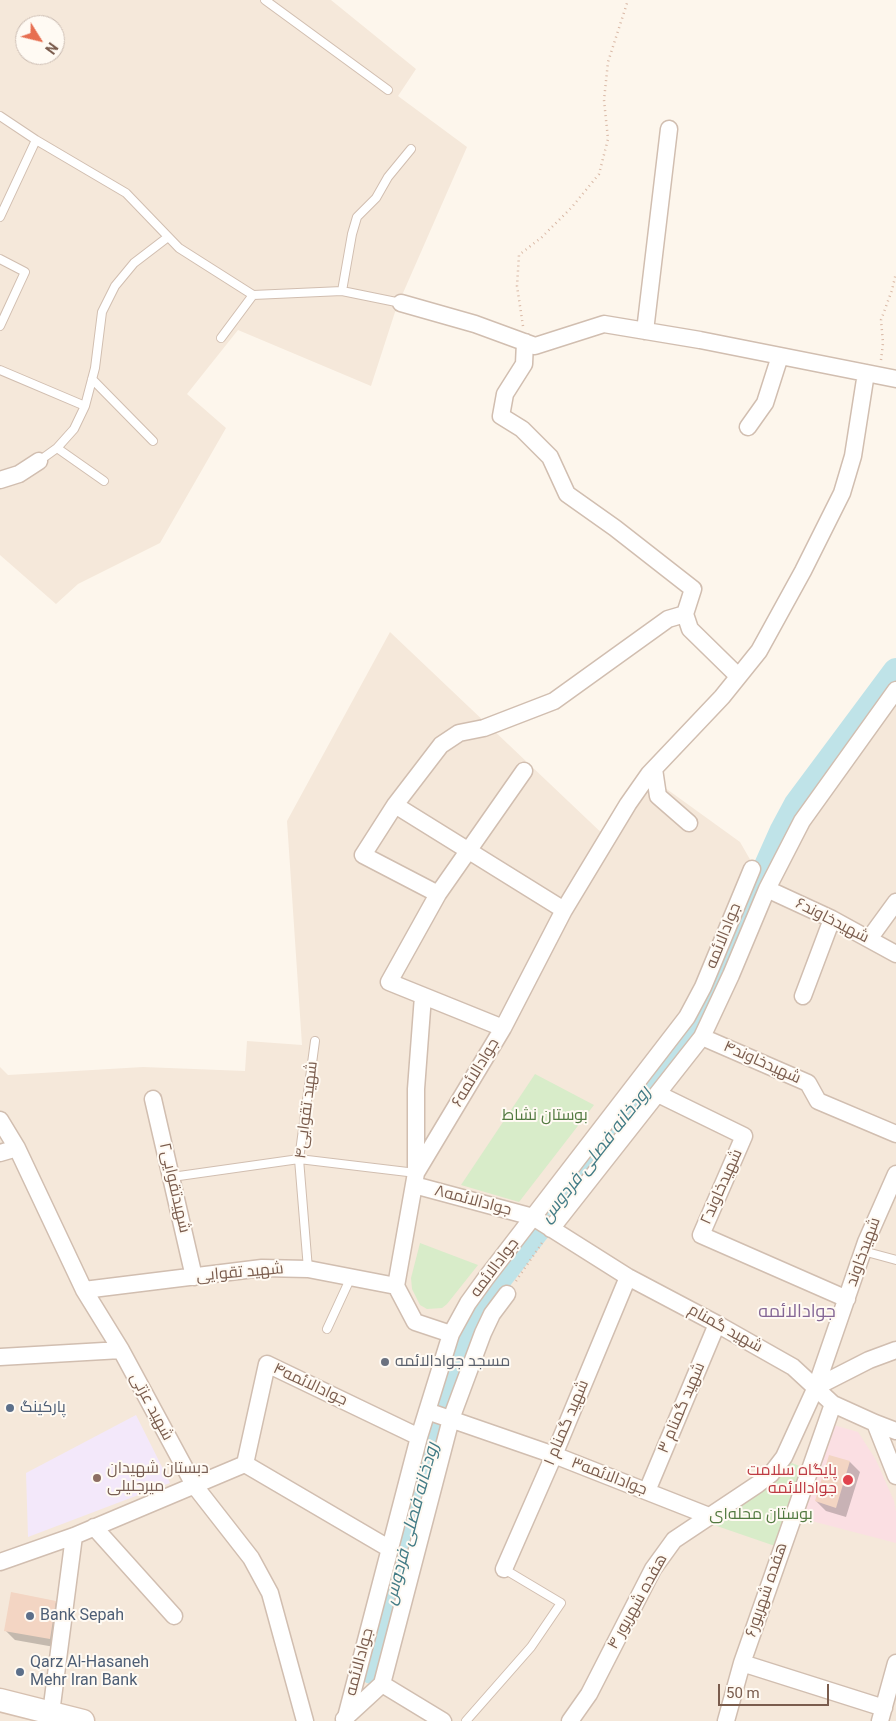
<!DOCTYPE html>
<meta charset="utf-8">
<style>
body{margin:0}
#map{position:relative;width:896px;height:1721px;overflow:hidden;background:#fdf6ec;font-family:Roboto,sans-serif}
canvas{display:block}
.north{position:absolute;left:15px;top:15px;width:50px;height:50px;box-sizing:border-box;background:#fffaf3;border:1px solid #cabbb1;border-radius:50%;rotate:126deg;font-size:14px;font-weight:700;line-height:20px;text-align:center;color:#7a5c4d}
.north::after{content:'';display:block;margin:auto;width:18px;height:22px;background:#e76f51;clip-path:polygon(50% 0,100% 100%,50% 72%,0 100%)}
.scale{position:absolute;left:718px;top:1684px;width:111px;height:22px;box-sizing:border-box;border:2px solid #7a5c4d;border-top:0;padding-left:6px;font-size:15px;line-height:18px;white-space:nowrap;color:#7a5c4d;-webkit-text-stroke:4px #fffaf3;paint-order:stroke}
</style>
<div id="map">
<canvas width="896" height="1721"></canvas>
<div class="north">N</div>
<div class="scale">50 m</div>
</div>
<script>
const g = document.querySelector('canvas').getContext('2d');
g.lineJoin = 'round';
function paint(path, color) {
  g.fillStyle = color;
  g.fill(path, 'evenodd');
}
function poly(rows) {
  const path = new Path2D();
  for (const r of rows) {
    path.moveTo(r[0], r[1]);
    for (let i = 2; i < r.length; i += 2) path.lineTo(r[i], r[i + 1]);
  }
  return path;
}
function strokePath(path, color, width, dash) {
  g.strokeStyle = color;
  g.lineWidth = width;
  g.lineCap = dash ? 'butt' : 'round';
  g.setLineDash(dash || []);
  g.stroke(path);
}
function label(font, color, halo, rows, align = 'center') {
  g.font = font + ' Roboto,Cairo,sans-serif';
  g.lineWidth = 4;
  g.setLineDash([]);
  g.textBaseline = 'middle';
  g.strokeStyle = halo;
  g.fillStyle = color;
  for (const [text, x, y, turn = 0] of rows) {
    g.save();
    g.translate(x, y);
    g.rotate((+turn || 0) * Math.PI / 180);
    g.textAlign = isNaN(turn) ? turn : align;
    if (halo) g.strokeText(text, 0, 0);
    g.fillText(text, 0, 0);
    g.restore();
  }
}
const residential = poly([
 [0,0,331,0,416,69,398,96,467,147,396,309,371,386,238,330,187,394,226,428,160,543,78,584,56,604,0,555],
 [25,25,55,25,55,55,25,55],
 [390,632,608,839,650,777,740,842,767,889,884,709,896,695,896,1721,0,1721,0,1067,8,1075,143,1067,245,1071,247,1041,302,1045,287,821]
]);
const education = poly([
 [136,1415,170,1483,28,1537,26,1473]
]);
const medical = poly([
 [830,1424,858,1432,876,1460,894,1501,896,1512,896,1543,800,1518]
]);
const green = poly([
 [535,1074,594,1105,519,1202,461,1185],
 [420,1243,478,1265,447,1304,442,1308,427,1309,420,1305,412,1289,411,1278],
 [789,1462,802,1467,775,1546,711,1524]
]);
const shadow = poly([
 [830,1456,850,1462,860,1472,846,1517,826,1511,816,1501],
 [55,1602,65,1612,60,1648,15,1640,5,1630]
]);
const river = poly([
 [372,1671,443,1407,469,1326,477,1307,651,1084,701,1014,782,832,797,804,896,671]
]);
const building = poly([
 [829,1455,850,1461,836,1508,815,1501],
 [11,1592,56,1601,50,1639,4,1631]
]);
const path = poly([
 [523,326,517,286,519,255,542,237,572,207,599,174,608,139,604,100,608,62,628,0],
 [881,360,883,343,881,320,892,290,896,273],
 [516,1281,544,1240]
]);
const service = poly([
 [265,0,388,90],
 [0,116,36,140,126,193,179,248,253,295,342,291,401,303],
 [0,217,36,140],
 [0,259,25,272,0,326],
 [342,291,352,234,357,217,376,198,388,177,411,149],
 [221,338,253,295],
 [0,370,85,406],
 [92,379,153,441],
 [57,448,104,481],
 [39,461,57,448,74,429,85,406,95,368,102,312,115,286,134,263,168,237],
 [172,1177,299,1159,416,1173],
 [863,1251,896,1260],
 [308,1269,299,1159,315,1041],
 [327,1329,351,1277],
 [466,1721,531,1647,561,1603,504,1569]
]);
const minor = poly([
 [401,303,475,324,535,346,604,324,700,340,896,379],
 [645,331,669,129],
 [525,342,524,364,505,394,501,416,522,429,550,457,567,494,615,528,693,589,685,614,690,629,738,676],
 [748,427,765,403,780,356],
 [0,480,19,474,39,461],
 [654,769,658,796,689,823],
 [395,805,564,910],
 [767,889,832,919,896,954],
 [438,894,363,855,395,805,441,745,459,733,484,728,554,701,668,619,685,614],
 [869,939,896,902],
 [803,996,832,919],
 [503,1028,389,982,438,894,524,771],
 [702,1037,808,1083,818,1101,896,1134],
 [658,1094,744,1136,701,1235,847,1299],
 [153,1099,194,1277],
 [0,1120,17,1148,84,1290,121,1350,194,1485,251,1558,270,1593,305,1721],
 [0,1153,17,1148],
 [416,1173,416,1089,423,996],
 [414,1185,533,1217,628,1277,717,1324,793,1367,833,1404,875,1423,896,1431],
 [551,1229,702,1037,731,975,767,889,802,821,896,690],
 [84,1290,262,1268,308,1269,396,1286],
 [451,1334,415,1322,396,1286,416,1173,503,1028,564,910,628,804,649,774,722,697,759,651,803,571,842,493,853,456,866,373],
 [0,1357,121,1350],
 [816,1387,869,1360,896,1350],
 [427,1411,554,1455,709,1516],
 [875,1423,896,1476],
 [245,1464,267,1364,419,1437],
 [647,1491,717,1324],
 [94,1527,174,1616],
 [0,1562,74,1536,245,1464,390,1549],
 [504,1569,554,1455,628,1277],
 [742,1663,884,1708],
 [382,1684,443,1721],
 [51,1713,74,1536],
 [344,1719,382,1684,451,1419,483,1333,492,1314,507,1294],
 [345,1721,419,1437,451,1334,468,1303,486,1278,687,1017,703,987,752,869],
 [570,1721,589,1694,653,1569,674,1540,758,1484,771,1474,784,1457,816,1387,866,1242,896,1174],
 [726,1721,742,1663,833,1404],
 [880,1721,896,1663]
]);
const secondary = poly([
 [0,1700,83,1721]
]);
const markers = [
 [385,1362,5,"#6b7280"],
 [10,1408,5,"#5c6f8a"],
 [97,1478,5,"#8d6e63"],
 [848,1480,6,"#e0444e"],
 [30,1616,5,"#5c6f8a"],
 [20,1672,5,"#5c6f8a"]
];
const streetNames = [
 ["شهیدخاوند۶",832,921,27],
 ["جوادالائمه",724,936,-68],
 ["شهیدخاوند۴",762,1063,24],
 ["جوادالائمه۶",476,1073,-59],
 ["شهید تقوایی۴",307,1110,-83],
 ["شهیدخاوند۲",722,1187,-66],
 ["شهیدتقوایی۲",174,1188,77],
 ["جوادالائمه۸",473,1201,15],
 ["شهیدخاوند",864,1252,-70],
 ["جوادالائمه",495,1268,-53],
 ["شهید تقوایی",240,1273,-5],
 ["شهید گمنام",725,1329,29],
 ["جوادالائمه۴",310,1385,25],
 ["شهید عزتی",151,1407,62],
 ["شهید گمنام ۳",682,1408,-67],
 ["شهید گمنام ۱",567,1423,-67],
 ["جوادالائمه۳",609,1477,21],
 ["هفده شهریور۶",767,1590,-71],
 ["هفده شهریور ۴",638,1602,-61],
 ["جوادالائمه",360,1662,-75]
];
const parkNames = [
 ["بوستان نشاط",545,1116],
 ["بوستان محله‌ای",761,1515]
];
const worshipNames = [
 ["مسجد جوادالائمه",395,1362]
];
const serviceNames = [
 ["پارکینگ",20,1408],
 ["Bank Sepah",40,1616],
 ["Qarz Al-Hasaneh",30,1663],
 ["Mehr Iran Bank",30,1681]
];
const educationNames = [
 ["دبستان شهیدان",107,1469],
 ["میرجلیلی",107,1487]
];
const healthNames = [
 ["پایگاه سلامت",837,1471],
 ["جوادالائمه",837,1489]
];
const waterNames = [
 ["رودخانه فصلی فردوس",596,1155,-52],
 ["رودخانه فصلی فردوس",412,1524,-75]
];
const neighbourhoodNames = [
 ["جوادالائمه",797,1312]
];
paint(residential, '#f5e8da');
paint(education, '#f3e8fa');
paint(medical, '#fbdfe3');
paint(green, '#d8ecc9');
paint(shadow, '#0003');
strokePath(river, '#bfe3e8', 26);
paint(building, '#f3d5c3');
strokePath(service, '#d1beb0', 10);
strokePath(minor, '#d1beb0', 19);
strokePath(secondary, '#d6c0b0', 25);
strokePath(path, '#d9b8a5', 2.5, [1, 4]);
strokePath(service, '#fff', 8);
strokePath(minor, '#fff', 16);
strokePath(secondary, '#fff', 22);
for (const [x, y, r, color] of markers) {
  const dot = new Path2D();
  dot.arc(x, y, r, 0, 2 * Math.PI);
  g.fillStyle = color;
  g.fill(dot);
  strokePath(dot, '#fffaf3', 2);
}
label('16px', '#7a5c4d', '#fffaf3', streetNames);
label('16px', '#537a41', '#fffaf3', parkNames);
label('16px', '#5b616d', '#fffaf3', worshipNames, 'left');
label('16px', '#4e5e75', '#fffaf3', serviceNames, 'left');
label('16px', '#785e54', '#fffaf3', educationNames, 'left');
label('16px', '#be3a42', '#fffaf3', healthNames, 'right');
label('italic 18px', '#437c86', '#fffaf3', waterNames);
label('18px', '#846695', '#fffaf3', neighbourhoodNames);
</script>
